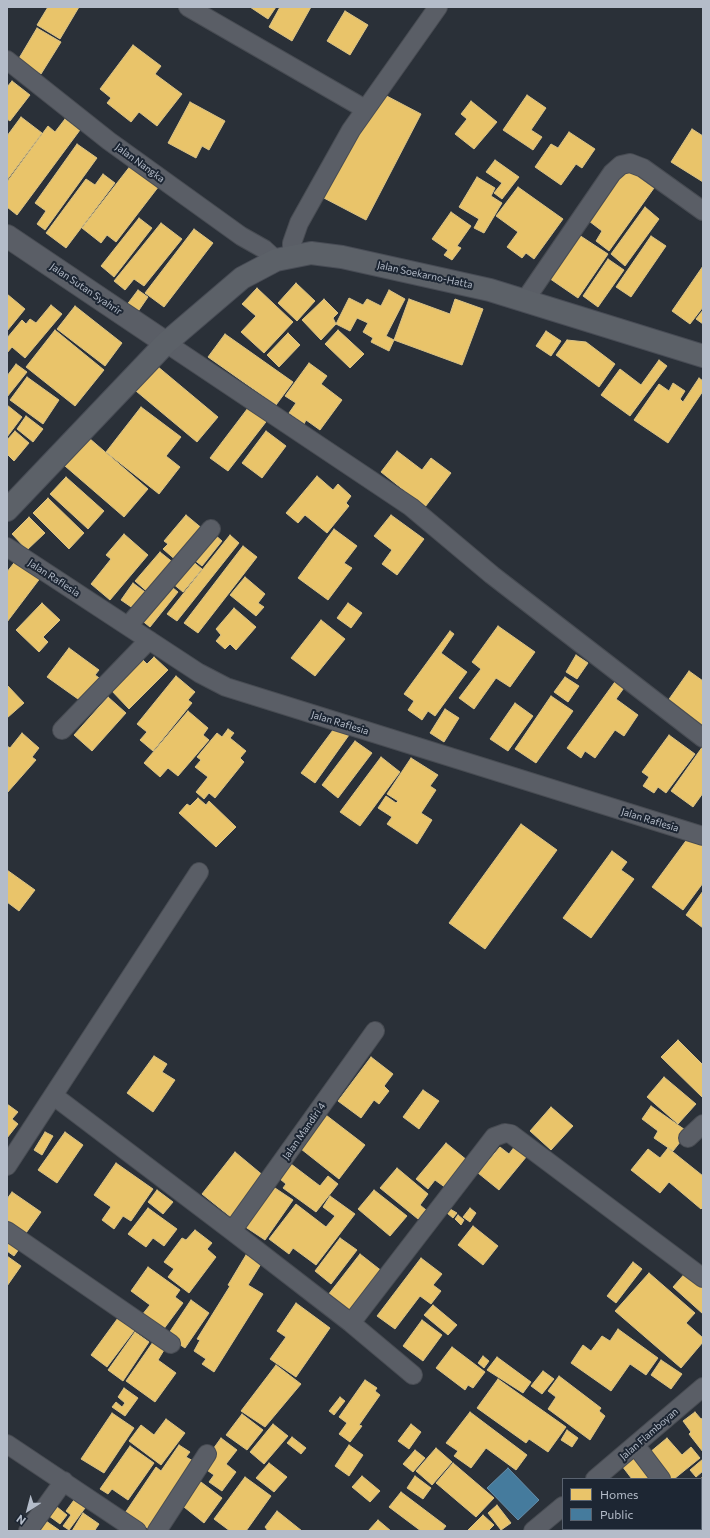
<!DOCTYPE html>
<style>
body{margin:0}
#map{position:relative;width:710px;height:1538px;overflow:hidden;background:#2a3038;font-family:Commissioner,sans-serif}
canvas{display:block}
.frame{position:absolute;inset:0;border:8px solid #b4bcc9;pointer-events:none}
.legend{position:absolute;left:562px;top:1478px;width:140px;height:52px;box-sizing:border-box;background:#1d2633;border:1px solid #59626f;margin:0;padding:5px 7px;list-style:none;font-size:12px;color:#b4bcc9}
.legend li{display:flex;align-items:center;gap:8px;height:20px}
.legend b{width:20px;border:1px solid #59626f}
.north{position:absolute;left:8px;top:1490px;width:40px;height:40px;-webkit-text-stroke:3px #1d2633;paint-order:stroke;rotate:216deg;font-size:11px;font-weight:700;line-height:16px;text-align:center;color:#b4bcc9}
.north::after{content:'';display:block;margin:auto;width:14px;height:18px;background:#b4bcc9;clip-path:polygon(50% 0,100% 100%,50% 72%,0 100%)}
</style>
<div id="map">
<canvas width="710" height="1538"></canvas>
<div class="frame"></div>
<ul class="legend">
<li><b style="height:11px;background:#e9c46a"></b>Homes</li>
<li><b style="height:11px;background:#457b9d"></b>Public</li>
</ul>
<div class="north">N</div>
</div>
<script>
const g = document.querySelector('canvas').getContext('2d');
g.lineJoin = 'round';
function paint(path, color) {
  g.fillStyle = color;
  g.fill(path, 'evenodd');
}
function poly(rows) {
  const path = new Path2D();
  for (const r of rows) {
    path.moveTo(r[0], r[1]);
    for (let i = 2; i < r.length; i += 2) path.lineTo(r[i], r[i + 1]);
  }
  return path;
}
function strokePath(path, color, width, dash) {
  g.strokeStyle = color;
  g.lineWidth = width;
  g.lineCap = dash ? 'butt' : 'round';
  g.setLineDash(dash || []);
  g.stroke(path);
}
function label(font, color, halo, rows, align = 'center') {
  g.font = font + ' Commissioner,sans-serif';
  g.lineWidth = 4;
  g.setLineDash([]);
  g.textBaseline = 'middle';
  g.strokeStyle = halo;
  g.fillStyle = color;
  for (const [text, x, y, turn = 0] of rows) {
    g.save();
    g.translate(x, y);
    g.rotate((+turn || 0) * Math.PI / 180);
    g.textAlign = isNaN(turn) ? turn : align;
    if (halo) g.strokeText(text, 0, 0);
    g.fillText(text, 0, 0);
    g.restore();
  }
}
const homes = poly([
 [48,7,79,7,60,39,37,25,48,7],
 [250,7,276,7,268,19,250,7],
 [280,7,311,7,292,41,269,27,280,7],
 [345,11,368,25,350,55,327,41,345,11],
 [37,28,61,42,41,74,18,60,37,28],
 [133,45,161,66,155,74,182,94,157,126,139,112,131,122,107,103,111,98,100,89,133,45],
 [12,81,30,95,10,121,7,119,7,87,12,81],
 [381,93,421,114,366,220,322,197,381,93],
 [527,95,546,108,531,130,542,137,533,150,503,130,527,95],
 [471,101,497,122,474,149,455,134,467,119,461,114,471,101],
 [190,102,225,121,209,150,202,146,196,158,168,143,190,102],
 [21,117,42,133,7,180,7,136,21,117],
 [65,119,80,130,17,215,7,207,7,182,48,126,55,132,65,119],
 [692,129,703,136,703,182,671,162,692,129],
 [569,132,595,149,582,168,576,164,561,185,535,167,551,144,558,148,569,132],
 [77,144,97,158,45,230,37,224,46,211,35,203,77,144],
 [495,160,519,177,502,199,494,193,502,183,486,172,495,160],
 [131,165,159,186,116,242,107,235,101,243,82,228,131,165],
 [627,168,654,188,609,251,596,241,602,231,589,221,627,168],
 [103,174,115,183,66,248,46,233,86,179,95,185,103,174],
 [477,177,495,188,491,196,502,203,484,233,474,228,479,219,459,207,477,177],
 [518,187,563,219,534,259,526,253,522,258,507,247,518,232,496,216,518,187],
 [645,207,659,219,625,266,611,254,645,207],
 [451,212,471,226,457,246,461,248,452,260,444,255,448,250,432,239,451,212],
 [139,218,152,228,114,277,101,266,139,218],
 [161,223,182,239,144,286,134,279,125,290,114,281,161,223],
 [194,229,213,243,164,307,145,293,194,229],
 [576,233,608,254,578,298,546,276,576,233],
 [651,236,666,246,631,297,616,287,651,236],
 [608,259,624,270,598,307,583,296,608,259],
 [703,266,703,307,690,324,672,311,703,266],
 [296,283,315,301,297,321,278,303,296,283],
 [257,288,293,322,264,353,241,332,256,316,242,304,257,288],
 [138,290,148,297,137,313,126,306,138,290],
 [389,290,405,299,386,336,394,340,389,351,371,342,373,338,363,332,368,323,357,318,350,331,336,324,349,298,363,305,367,299,381,306,389,290],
 [7,294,25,309,7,331,7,294],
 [324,299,338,313,333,318,336,324,321,340,302,320,324,299],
 [409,299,450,314,455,299,483,309,462,365,394,340,409,299],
 [51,305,62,314,25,358,12,347,7,353,7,338,22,320,26,324,30,319,36,323,51,305],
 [75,306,122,343,105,366,57,329,75,306],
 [703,310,703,324,696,319,703,310],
 [55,330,104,370,75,406,26,367,55,330],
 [338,330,364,354,350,368,325,344,338,330],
 [546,331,561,341,551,356,536,346,546,331],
 [288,333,300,345,279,367,267,355,288,333],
 [225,334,293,382,276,405,208,357,225,334],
 [567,340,586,342,615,364,599,387,556,355,567,340],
 [659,360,667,366,630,416,601,395,620,369,641,385,659,360],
 [309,363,327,376,321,384,342,400,320,430,306,420,304,424,289,413,296,403,285,396,309,363],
 [16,364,27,372,7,397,7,376,16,364],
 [157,366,218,417,197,442,136,391,157,366],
 [27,377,59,400,43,424,10,400,27,377],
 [699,378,703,381,703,391,668,443,634,420,659,384,669,391,673,383,685,391,680,399,683,402,699,378],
 [251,404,269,418,228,471,210,458,251,404],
 [7,405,22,417,7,437,7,405],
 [141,407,181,437,166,456,180,467,159,494,106,452,141,407],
 [26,416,43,429,33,442,17,429,26,416],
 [15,431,29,443,14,461,7,454,7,440,15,431],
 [266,431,286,446,262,478,242,463,266,431],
 [89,438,148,489,124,517,65,466,89,438],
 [397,451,422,470,431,458,451,473,425,507,381,472,397,451],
 [317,476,333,490,338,484,351,496,346,503,349,506,327,533,305,515,298,523,286,513,317,476],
 [66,477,104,511,88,529,50,494,66,477],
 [48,498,84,533,69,549,33,513,48,498],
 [186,515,204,530,178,562,163,549,168,544,164,541,186,515],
 [391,515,424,539,397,575,382,564,392,550,374,536,391,515],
 [29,517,45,533,27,550,12,534,29,517],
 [334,529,357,546,344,563,352,568,328,600,298,578,334,529],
 [124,534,148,555,110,600,91,584,111,559,106,555,124,534],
 [214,534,222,541,202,566,193,559,214,534],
 [230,535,239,543,177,621,167,614,230,535],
 [243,546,257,557,198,633,184,623,243,546],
 [160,552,175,564,150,594,135,581,160,552],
 [17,559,41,577,7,622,7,572,17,559],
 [191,560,202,569,183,592,172,583,191,560],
 [245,577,265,594,258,603,264,607,256,616,230,595,245,577],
 [133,583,149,595,137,611,121,600,133,583],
 [168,584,178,592,150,627,140,619,168,584],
 [42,603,60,620,43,637,48,642,39,652,16,630,42,603],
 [348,603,362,613,351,628,337,618,348,603],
 [234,608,256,627,236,650,230,644,225,649,216,641,221,635,216,629,234,608],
 [321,620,345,639,315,676,291,658,321,620],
 [498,626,535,652,510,687,496,678,474,709,459,698,481,669,472,662,498,626],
 [450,631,454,634,441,653,467,672,435,716,428,711,422,720,408,710,414,701,404,694,450,631],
 [69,648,99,670,95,675,102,680,85,704,47,677,69,648],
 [576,655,588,663,577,679,566,672,576,655],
 [154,657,168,670,129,709,110,689,141,658,147,664,154,657],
 [689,671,703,681,703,728,667,702,689,671],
 [176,676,195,692,188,700,192,703,153,751,140,740,147,732,137,724,176,676],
 [565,677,579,686,568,702,554,692,565,677],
 [617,679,626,685,616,699,638,715,624,736,615,730,595,758,585,751,581,758,567,748,617,679],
 [7,685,24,703,7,718,7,685],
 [551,696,573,711,536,763,515,749,551,696],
 [108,697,126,713,92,751,74,735,108,697],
 [515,703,533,716,508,751,490,739,515,703],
 [445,709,459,718,444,742,430,733,445,709],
 [188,711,208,728,203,735,209,740,178,776,168,768,160,777,144,763,188,711],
 [336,726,349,735,315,783,301,773,336,726],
 [228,729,234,733,230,738,246,751,240,758,244,762,215,798,209,793,204,799,196,792,208,777,195,767,201,760,197,757,217,733,222,737,228,729],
 [22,733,39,748,32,757,36,760,7,793,7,746,10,748,22,733],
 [669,735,695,754,666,793,658,787,654,793,643,786,649,777,642,772,669,735],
 [355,741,372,753,338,798,322,785,355,741],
 [703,746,703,793,693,807,671,791,703,746],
 [381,757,400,772,360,826,340,812,381,757],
 [411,758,438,775,430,786,436,790,421,813,432,820,417,844,387,824,392,817,378,808,386,796,396,803,398,801,387,794,411,758],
 [198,798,206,805,209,801,236,827,216,847,179,813,187,804,190,806,198,798],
 [521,824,557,850,485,949,449,923,521,824],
 [688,838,703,842,703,883,683,910,652,887,688,838],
 [612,851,627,862,621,870,634,879,591,938,563,918,612,851],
 [7,870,35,890,19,911,7,902,7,870],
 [703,891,703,928,686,915,703,891],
 [678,1040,703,1065,703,1098,661,1057,678,1040],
 [154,1056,167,1064,162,1072,175,1080,153,1112,127,1093,154,1056],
 [371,1057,393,1074,384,1086,389,1091,379,1104,374,1100,361,1118,338,1101,371,1057],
 [664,1077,696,1104,678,1124,647,1097,664,1077],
 [423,1090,439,1101,419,1129,403,1117,423,1090],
 [7,1104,18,1112,12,1119,18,1124,7,1138,7,1104],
 [651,1106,688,1132,673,1151,654,1138,658,1131,642,1119,651,1106],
 [551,1107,573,1126,551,1150,530,1131,551,1107],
 [322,1112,365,1145,339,1179,296,1145,322,1112],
 [45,1132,53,1136,42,1155,34,1150,45,1132],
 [65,1132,83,1145,57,1183,38,1170,65,1132],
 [446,1143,468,1161,446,1188,435,1180,428,1189,416,1179,446,1143],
 [515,1146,527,1156,499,1190,478,1173,500,1147,509,1154,515,1146],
 [668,1148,703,1176,703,1207,701,1209,669,1182,660,1193,631,1170,648,1149,660,1158,668,1148],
 [235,1152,265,1177,232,1218,202,1194,235,1152],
 [116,1163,153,1189,131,1221,123,1216,114,1229,102,1220,111,1207,94,1195,116,1163],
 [291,1164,320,1186,328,1176,338,1184,316,1212,283,1188,286,1184,280,1179,291,1164],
 [397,1168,428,1194,420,1205,426,1210,418,1219,380,1188,397,1168],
 [272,1186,293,1200,265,1240,244,1226,272,1186],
 [157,1190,173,1202,163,1214,148,1202,157,1190],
 [374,1190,407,1216,390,1236,358,1209,374,1190],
 [12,1192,41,1212,26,1233,7,1220,7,1199,12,1192],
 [330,1196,355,1214,316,1265,293,1248,289,1254,269,1239,296,1204,326,1227,335,1216,323,1207,330,1196],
 [148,1208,177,1229,164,1246,153,1238,146,1247,128,1234,148,1208],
 [470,1208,476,1213,470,1222,463,1217,470,1208],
 [450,1209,457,1213,453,1218,447,1213,450,1209],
 [458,1215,464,1220,461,1225,455,1219,458,1215],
 [473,1226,498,1246,483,1265,458,1245,473,1226],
 [195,1230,212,1243,207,1249,216,1257,189,1293,168,1277,174,1269,164,1262,182,1238,186,1240,195,1230],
 [7,1235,22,1245,14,1256,7,1251,7,1235],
 [340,1238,357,1250,331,1284,315,1271,340,1238],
 [360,1254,383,1272,351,1313,328,1295,360,1254],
 [246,1255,261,1264,248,1285,263,1294,214,1372,202,1364,206,1359,194,1351,200,1340,197,1339,230,1286,228,1285,246,1255],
 [7,1256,21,1266,7,1286,7,1256],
 [421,1258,442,1274,433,1285,441,1291,431,1304,420,1296,395,1329,377,1316,421,1258],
 [633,1262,642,1269,616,1303,607,1296,633,1262],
 [148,1267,180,1290,175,1297,183,1303,163,1330,142,1315,150,1305,131,1291,148,1267],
 [687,1271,703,1285,703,1314,673,1287,687,1271],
 [649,1273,695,1313,686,1323,703,1338,703,1342,681,1368,615,1311,649,1273],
 [191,1300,209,1313,185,1348,167,1336,191,1300],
 [296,1303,330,1328,296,1377,270,1359,286,1337,277,1331,296,1303],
 [433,1305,457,1325,448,1335,424,1315,433,1305],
 [118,1318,134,1331,107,1367,91,1355,118,1318],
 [422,1320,442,1335,423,1361,403,1346,422,1320],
 [618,1329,658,1358,646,1375,630,1364,611,1391,571,1363,583,1345,591,1351,602,1336,610,1341,618,1329],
 [135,1332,149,1342,123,1381,108,1370,135,1332],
 [153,1342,164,1350,158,1360,176,1373,155,1402,126,1381,153,1342],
 [452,1347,485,1372,473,1388,468,1385,465,1390,436,1368,452,1347],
 [483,1356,489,1361,484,1368,478,1363,483,1356],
 [497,1357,531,1382,523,1393,487,1370,497,1357],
 [661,1360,682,1374,671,1389,651,1375,661,1360],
 [276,1365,301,1384,265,1427,241,1411,276,1365],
 [543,1371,554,1379,542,1394,531,1386,543,1371],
 [559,1376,601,1408,599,1411,605,1416,590,1440,548,1409,556,1397,548,1391,559,1376],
 [498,1379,566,1427,548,1452,529,1439,526,1443,477,1408,498,1379],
 [365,1380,377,1388,375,1391,380,1395,359,1425,362,1426,350,1442,339,1434,347,1423,339,1417,365,1380],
 [124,1388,138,1398,125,1416,112,1407,116,1402,122,1407,125,1403,118,1397,124,1388],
 [340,1397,345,1401,334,1415,329,1411,340,1397],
 [470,1412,527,1455,516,1470,486,1448,471,1468,454,1456,458,1451,446,1443,470,1412],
 [695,1412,701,1419,703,1418,703,1452,689,1434,691,1432,683,1421,695,1412],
 [112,1413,134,1428,104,1473,81,1459,112,1413],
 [242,1414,263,1430,247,1450,226,1435,242,1414],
 [166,1419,185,1433,161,1465,129,1441,141,1425,154,1435,166,1419],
 [273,1424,288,1436,264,1464,250,1452,273,1424],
 [411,1424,421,1432,409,1449,398,1441,411,1424],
 [567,1430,578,1438,572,1447,561,1440,567,1430],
 [292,1437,306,1448,301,1454,287,1443,292,1437],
 [221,1438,237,1450,226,1464,236,1472,222,1491,209,1482,214,1475,201,1466,221,1438],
 [667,1438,682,1455,691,1447,700,1458,674,1479,669,1479,649,1453,667,1438],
 [179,1445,190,1452,186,1457,195,1462,149,1529,125,1513,156,1467,161,1471,179,1445],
 [349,1445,363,1455,349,1476,335,1466,349,1445],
 [130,1446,154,1463,128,1500,112,1489,108,1494,100,1489,130,1446],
 [436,1448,452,1462,432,1485,416,1471,436,1448],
 [415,1450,425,1458,413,1472,403,1464,415,1450],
 [636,1455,654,1479,632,1479,622,1466,636,1455],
 [703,1459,703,1471,696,1477,690,1470,703,1459],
 [269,1463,287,1477,274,1492,256,1478,269,1463],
 [453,1463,494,1498,476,1517,436,1483,453,1463],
 [362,1476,380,1491,370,1502,352,1487,362,1476],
 [415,1476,431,1488,423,1499,407,1488,415,1476],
 [245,1477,271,1496,246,1531,230,1531,214,1519,245,1477],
 [703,1477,703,1510,701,1507,700,1479,703,1477],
 [197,1479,222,1498,204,1523,179,1503,197,1479],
 [401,1492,446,1526,442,1531,421,1531,389,1507,401,1492],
 [74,1500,85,1508,69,1530,63,1526,71,1515,66,1511,74,1500],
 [52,1503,67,1515,60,1524,45,1513,52,1503],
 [497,1505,511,1523,501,1530,488,1513,497,1505],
 [277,1511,302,1531,268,1531,265,1527,277,1511],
 [83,1513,99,1524,95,1530,97,1531,72,1531,83,1513],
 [483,1515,494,1525,488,1531,467,1531,483,1515],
 [378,1520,391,1531,368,1531,378,1520],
 [46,1521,59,1530,59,1531,39,1531,46,1521],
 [566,1529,572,1529,573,1531,563,1531,566,1529],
 [580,1529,633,1529,630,1531,582,1531,580,1529],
 [660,1529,666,1529,667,1531,657,1531,660,1529]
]);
const public = poly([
 [508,1468,539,1500,518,1520,487,1488,508,1468]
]);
const minor = poly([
 [188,7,365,109],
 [7,60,109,141,241,236,264,249,276,260],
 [292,257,292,243,299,223,351,130,438,7],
 [525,300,612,173,621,165,630,163,643,168,703,211],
 [166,343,411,507,492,575,703,738],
 [7,547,199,673,226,687,703,836],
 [128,626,211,529],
 [62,730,149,640],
 [54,1096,232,1231,351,1323,413,1375],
 [688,1138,703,1124],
 [7,1166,199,872],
 [7,1231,171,1344],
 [232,1231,375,1031],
 [351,1323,494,1137,505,1133,511,1134,703,1278],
 [7,1444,137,1531],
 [636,1446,661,1479],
 [595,1479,703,1387],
 [699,1529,701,1531],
 [28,1531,64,1481],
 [157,1531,207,1454],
 [533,1531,563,1506]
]);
const tertiary = poly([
 [7,236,166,343]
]);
const primary = poly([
 [7,510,166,343,242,278,276,260,311,253,342,257,490,290,703,356]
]);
const streetNames = [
 ["Jalan Nangka",140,163,36],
 ["Jalan Soekarno-Hatta",425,275,12],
 ["Jalan Sutan Syahrir",86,289,34],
 ["Jalan Raflesia",54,578,33],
 ["Jalan Raflesia",340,723,17],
 ["Jalan Raflesia",650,820,17],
 ["Jalan Mandiri 4",304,1131,-55],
 ["Jalan Flamboyan",649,1434,-41]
];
paint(homes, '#e9c46a');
strokePath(homes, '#d9c286', 1);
paint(public, '#457b9d');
strokePath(public, '#668eaa', 1);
strokePath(minor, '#484c53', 20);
strokePath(tertiary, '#484c53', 24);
strokePath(primary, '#484c55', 24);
strokePath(minor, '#5a5e66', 18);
strokePath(tertiary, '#5a5e66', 22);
strokePath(primary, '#5c6168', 22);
label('10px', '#b4bcc9', '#1d2633', streetNames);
</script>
